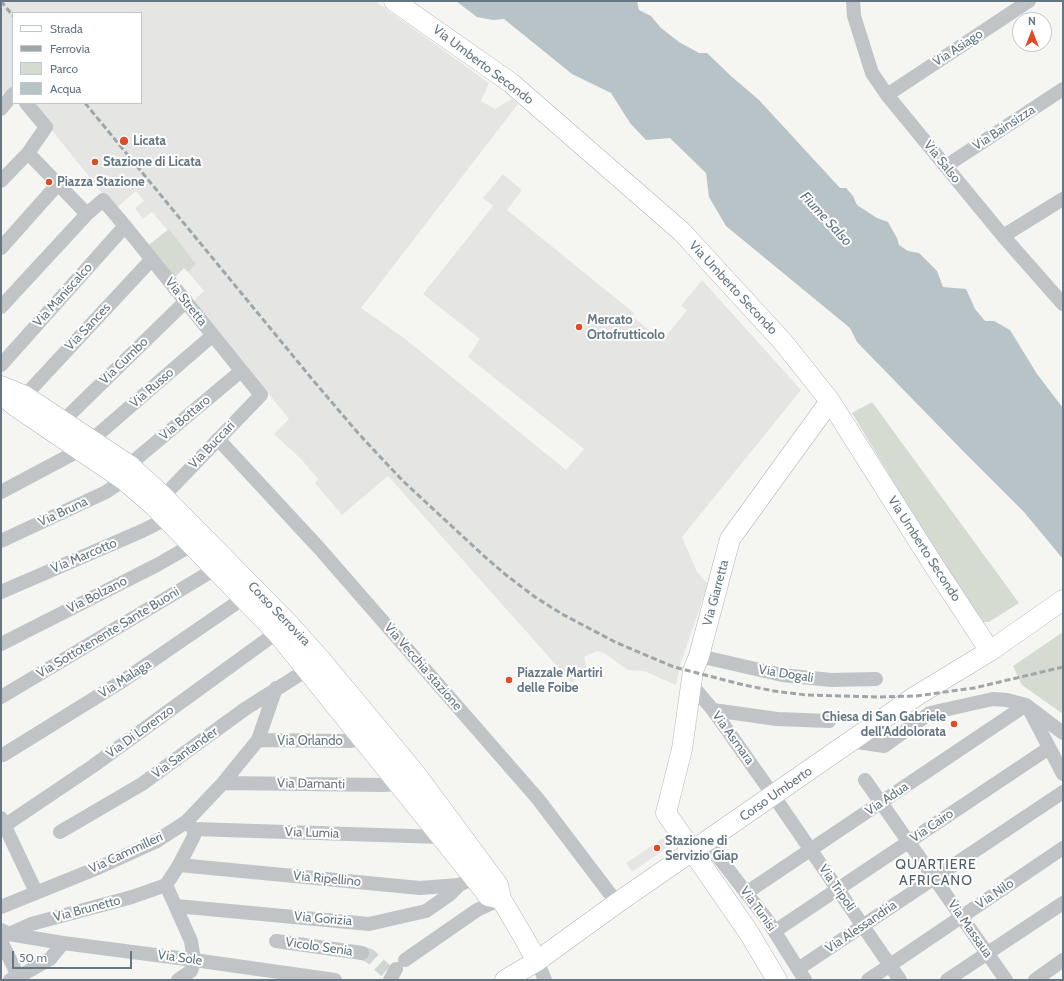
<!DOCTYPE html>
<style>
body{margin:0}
#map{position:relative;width:1064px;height:981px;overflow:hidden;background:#f5f5f1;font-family:Cabin,sans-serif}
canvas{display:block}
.frame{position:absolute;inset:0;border:2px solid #647681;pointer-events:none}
.legend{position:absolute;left:12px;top:12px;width:130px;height:92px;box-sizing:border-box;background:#fff;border:1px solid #c1c8cd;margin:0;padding:5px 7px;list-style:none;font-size:12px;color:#647681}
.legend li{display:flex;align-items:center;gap:8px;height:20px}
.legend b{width:20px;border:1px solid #c1c8cd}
.north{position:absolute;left:1012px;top:12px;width:40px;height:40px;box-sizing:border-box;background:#fff;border:1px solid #c1c8cd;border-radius:50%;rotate:0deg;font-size:11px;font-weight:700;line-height:16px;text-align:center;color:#647681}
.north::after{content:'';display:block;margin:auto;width:14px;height:18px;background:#df4a27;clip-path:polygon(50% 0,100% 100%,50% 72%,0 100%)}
.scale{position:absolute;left:12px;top:951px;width:120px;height:18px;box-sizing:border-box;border:2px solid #647681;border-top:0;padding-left:5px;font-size:12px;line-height:14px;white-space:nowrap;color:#647681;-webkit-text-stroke:3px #fff;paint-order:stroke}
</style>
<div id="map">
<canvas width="1064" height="981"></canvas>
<div class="frame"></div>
<ul class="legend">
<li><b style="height:5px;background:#fff"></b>Strada</li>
<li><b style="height:5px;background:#9fa6aa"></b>Ferrovia</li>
<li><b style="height:11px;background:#d6dbd2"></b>Parco</li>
<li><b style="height:11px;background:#b7c3c7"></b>Acqua</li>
</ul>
<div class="north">N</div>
<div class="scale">50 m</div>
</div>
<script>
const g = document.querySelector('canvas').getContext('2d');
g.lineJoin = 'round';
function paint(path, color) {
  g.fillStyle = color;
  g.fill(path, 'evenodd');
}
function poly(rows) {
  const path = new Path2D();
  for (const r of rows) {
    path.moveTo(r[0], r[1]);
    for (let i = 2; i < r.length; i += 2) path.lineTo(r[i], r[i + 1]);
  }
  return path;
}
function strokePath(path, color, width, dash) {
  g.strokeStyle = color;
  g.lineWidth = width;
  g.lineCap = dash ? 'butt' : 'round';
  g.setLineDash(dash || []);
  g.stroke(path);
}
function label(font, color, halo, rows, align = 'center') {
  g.font = font + ' Cabin,sans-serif';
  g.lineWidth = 4;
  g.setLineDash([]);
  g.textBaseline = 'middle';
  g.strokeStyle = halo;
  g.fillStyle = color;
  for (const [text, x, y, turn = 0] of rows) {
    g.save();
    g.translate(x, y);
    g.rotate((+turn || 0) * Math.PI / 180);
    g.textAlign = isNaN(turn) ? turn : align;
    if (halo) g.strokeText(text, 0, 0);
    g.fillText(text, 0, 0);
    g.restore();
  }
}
const built = poly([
 [1,1,375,1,489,83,481,101,495,109,512,99,518,104,361,308,404,338,566,470,584,449,468,357,480,339,423,294,493,206,483,198,503,174,522,190,507,210,634,313,632,316,662,341,687,310,681,306,702,280,801,390,682,537,697,572,708,584,681,662,676,685,644,671,628,670,604,653,597,651,584,657,587,669,572,683,388,476,342,515,315,483,318,479,301,459,274,434,289,419,193,301,204,291,188,272,196,264,152,212,143,219,135,208,144,201,136,191,115,209,30,103,141,103,141,13,13,13,13,87,1,96],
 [663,838,669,846,632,872,626,863]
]);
const green = poly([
 [169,229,196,264,188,272,184,268,175,277,146,247],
 [872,402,1019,603,989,622,981,622,976,619,852,413],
 [1063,632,1063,714,1022,685,1013,666]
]);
const water = poly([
 [456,1,637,1,639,10,651,16,661,28,679,42,699,53,707,53,731,76,759,100,840,188,846,188,853,196,857,205,877,218,888,222,897,238,899,245,908,251,919,253,937,271,943,287,966,289,975,309,985,321,994,321,1010,330,1037,374,1063,408,1063,559,1024,512,961,449,857,342,850,328,726,226,709,197,706,173,670,138,646,140,630,123,611,93,572,74,504,19,493,20,477,17]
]);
const streetTunnel = poly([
 [362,953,370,956,386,971]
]);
const street = poly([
 [853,1,854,16,872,73,887,95,1003,236,1063,304],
 [887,95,1029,1],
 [1,109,13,94],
 [28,153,87,214],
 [946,166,1063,89],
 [1,181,28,153,46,127,26,103],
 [1003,236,1063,199],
 [1,248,58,184],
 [1,307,87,214,103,200,125,226,261,395,157,503],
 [1,365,125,226],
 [19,402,152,259],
 [63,421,186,301],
 [218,439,319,548,538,799,617,903],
 [129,465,241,371],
 [1,492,80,450,213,335],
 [1,541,106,492,124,480],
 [1,592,142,531,174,515],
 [1,644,157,565,199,541],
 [699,656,782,675,831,680,876,679],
 [690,683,713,710,773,795,900,980],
 [1,697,222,565],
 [1029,709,1063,774],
 [713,710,777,719,829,721],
 [258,740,349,741,362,739,369,735],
 [851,741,884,746,930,713,993,699,1007,700,1026,705,1063,733],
 [3,755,124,680,251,593],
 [865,780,1006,980],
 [223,783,383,785,398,784,404,780],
 [1,818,36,892],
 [186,822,194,829,441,837,446,833],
 [1,828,93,766,283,628],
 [60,832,142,784,245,709,313,666],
 [707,842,768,921,805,980],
 [179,865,420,888,459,885,474,878,482,877],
 [746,893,1026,705],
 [176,906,369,924,426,911,449,895,459,885],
 [1,907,100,867,155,842,186,822,223,783,258,740,276,688],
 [1,930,9,934,63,943,194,960,335,980],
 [775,931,1049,748],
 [9,934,31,924,132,897,166,885],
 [1,941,20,980],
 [276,941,362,953],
 [405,960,477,910,501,899],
 [537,961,545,980],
 [798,969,1063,792],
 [10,980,18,977,50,959,63,943],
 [178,980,191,971,193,965,194,960,191,941,166,885,179,865,194,836,194,829],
 [390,980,396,969],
 [868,980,1063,848],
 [947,980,1063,903],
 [1035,980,1063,960]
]);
const secondary = poly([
 [394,1,511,83,682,232,783,342,830,401,938,572,990,651],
 [1,386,25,396,129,465,163,496,289,624,321,660,415,773,498,885,501,899,523,936,537,961],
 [1,394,15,406,124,480,154,506,277,633,483,889,488,896,501,899],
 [505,980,537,961,617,903,916,696,990,651,1063,600],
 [777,980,749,933,666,813,682,749,693,671,699,656,730,539,830,401]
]);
const rail = poly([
 [1,1,13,16],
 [85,103,312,379,358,433,385,462,404,482,484,556,506,575,535,597,562,614,615,642,674,667,744,685,774,691,806,695,880,697,916,696,974,688,1063,667]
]);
const markers = [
 [124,141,5,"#df4a27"],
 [95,162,4,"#df4a27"],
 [49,182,4,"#df4a27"],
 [579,327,4,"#df4a27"],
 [509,680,4,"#df4a27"],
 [954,724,4,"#df4a27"],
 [657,848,4,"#df4a27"]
];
const streetNames = [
 ["Via Asiago",958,48,-33],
 ["Via Umberto Secondo",483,65,37],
 ["Via Bainsizza",1004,128,-33],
 ["Via Salso",942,162,51],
 ["Via Umberto Secondo",733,288,47],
 ["Via Maniscalco",63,295,-48],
 ["Via Stretta",186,302,51],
 ["Via Sances",88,327,-47],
 ["Via Cumbo",124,361,-44],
 ["Via Russo",152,388,-41],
 ["Via Bottaro",185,418,-40],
 ["Via Buccari",212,445,-46],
 ["Via Bruna",63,512,-25],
 ["Via Umberto Secondo",924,549,57],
 ["Via Marcotto",84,556,-23],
 ["Via Giarretta",716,593,-75],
 ["Via Bolzano",97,595,-27],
 ["Corso Serrovira",279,614,46],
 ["Via Sottotenente Sante Buoni",108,633,-31],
 ["Via Vecchia stazione",423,667,49],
 ["Via Dogali",786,674,9],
 ["Via Malaga",125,679,-33],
 ["Via Di Lorenzo",140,732,-36],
 ["Via Asmara",733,738,54],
 ["Via Orlando",310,741],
 ["Via Santander",185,753,-36],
 ["Via Damanti",311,784,1],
 ["Corso Umberto",776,794,-35],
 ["Via Adua",887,799,-34],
 ["Via Cairo",932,826,-34],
 ["Via Lumia",312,833,2],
 ["Via Cammilleri",126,853,-25],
 ["Via Ripellino",327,879,5],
 ["Via Tripoli",837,888,55],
 ["Via Nilo",995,894,-34],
 ["Via Brunetto",87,909,-15],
 ["Via Tunisi",758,909,54],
 ["Via Gorizia",323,919,5],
 ["Via Alessandria",861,927,-34],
 ["Via Massaua",970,929,55],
 ["Vicolo Senia",319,947,8],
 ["Via Sole",180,958,8]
];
const poiNames = [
 ["Licata",133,141],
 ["Stazione di Licata",103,162],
 ["Piazza Stazione",57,182],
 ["Mercato",587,320],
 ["Ortofrutticolo",587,335],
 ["Piazzale Martiri",517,673],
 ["delle Foibe",517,688],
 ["Chiesa di San Gabriele",946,717,"right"],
 ["dell'Addolorata",946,732,"right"],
 ["Stazione di",665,841],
 ["Servizio Giap",665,856]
];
const waterNames = [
 ["Fiume Salso",826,219,47]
];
const neighbourhoodNames = [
 ["QUARTIERE",936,865],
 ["AFRICANO",936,881]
];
paint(built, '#e5e6e4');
paint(green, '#d6dbd2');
paint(water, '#b7c3c7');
strokePath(streetTunnel, '#d1d5d5', 14, [14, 7]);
strokePath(secondary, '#b0b6ba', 21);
strokePath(street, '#c0c4c7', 14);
strokePath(secondary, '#fff', 20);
strokePath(rail, '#9fa6aa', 3, [6, 3]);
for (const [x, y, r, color] of markers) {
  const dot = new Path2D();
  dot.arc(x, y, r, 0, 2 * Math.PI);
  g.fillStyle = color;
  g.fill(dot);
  strokePath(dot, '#fff', 1.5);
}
label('13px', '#647681', '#fff', streetNames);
label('bold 13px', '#647681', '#fff', poiNames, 'left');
label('italic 14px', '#5f777f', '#fff', waterNames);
g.letterSpacing = '1px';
label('14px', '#525e67', '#fff', neighbourhoodNames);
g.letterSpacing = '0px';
</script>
